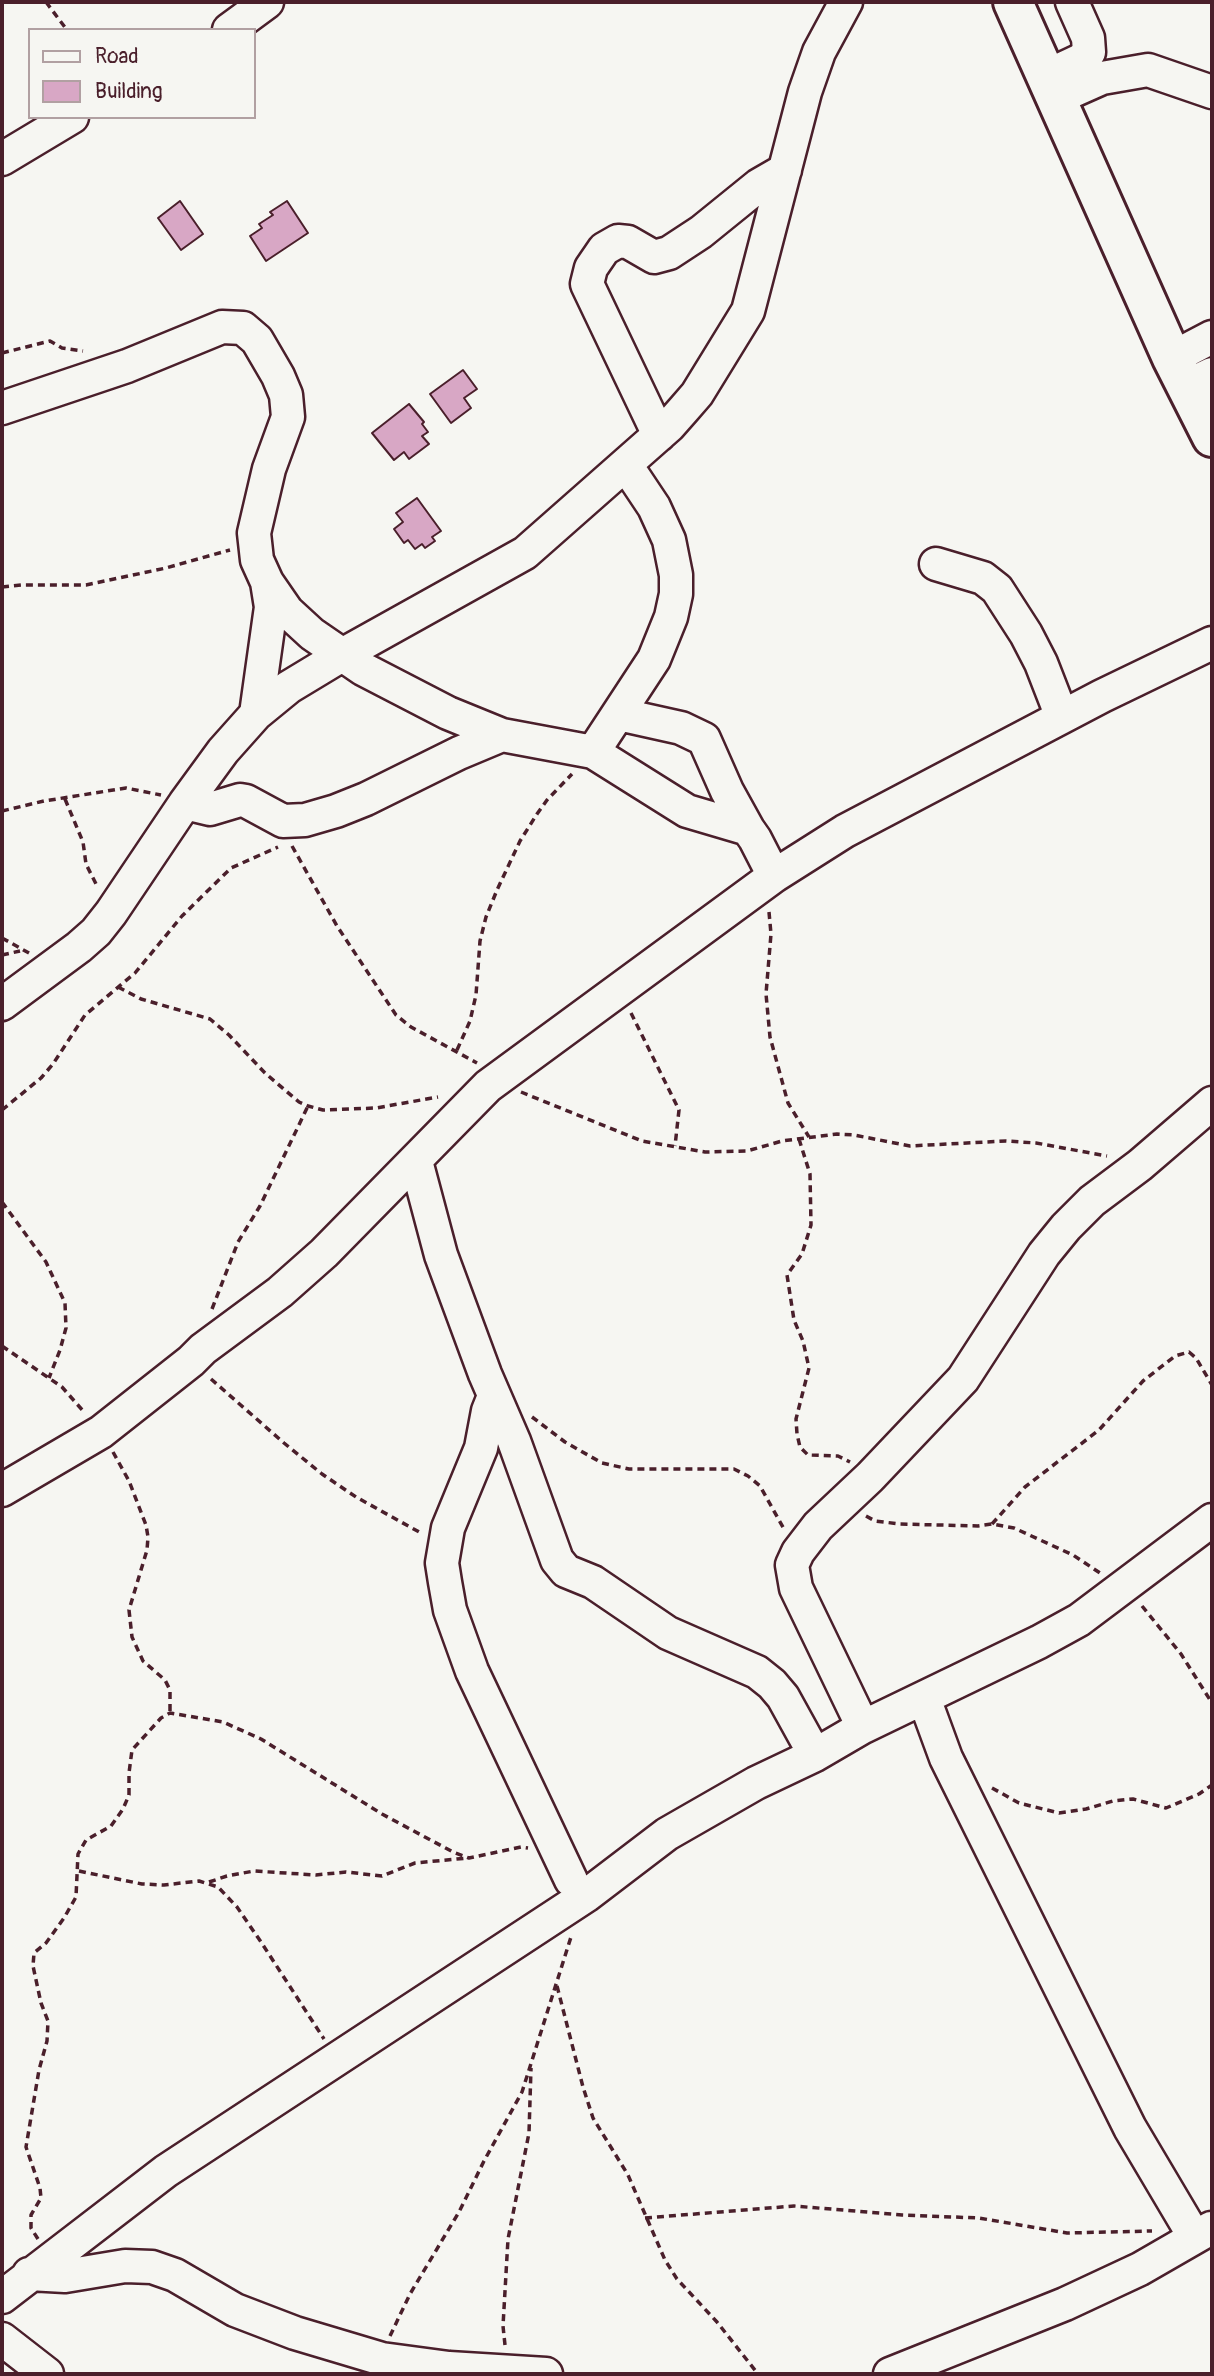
<!DOCTYPE html>
<style>
body{margin:0}
#map{position:relative;width:1214px;height:2376px;overflow:hidden;background:#f6f6f2;font-family:Pangolin,sans-serif}
canvas{display:block}
.frame{position:absolute;inset:0;border:4px solid #4a1f2b;pointer-events:none}
.legend{position:absolute;left:28px;top:28px;width:228px;height:91px;box-sizing:border-box;background:#f6f6f2;border:2px solid #b1a0a2;margin:0;padding:9px 12px;list-style:none;font-size:21px;color:#4a1f2b}
.legend li{display:flex;align-items:center;gap:14px;height:35px}
.legend b{width:35px;border:2px solid #b1a0a2}
</style>
<div id="map">
<canvas width="1214" height="2376"></canvas>
<div class="frame"></div>
<ul class="legend">
<li><b style="height:9px;background:#f6f6f2"></b>Road</li>
<li><b style="height:19px;background:#d8a7c5"></b>Building</li>
</ul>
</div>
<script>
const g = document.querySelector('canvas').getContext('2d');
g.lineJoin = 'round';
function paint(path, color) {
  g.fillStyle = color;
  g.fill(path, 'evenodd');
}
function poly(rows) {
  const path = new Path2D();
  for (const r of rows) {
    path.moveTo(r[0], r[1]);
    for (let i = 2; i < r.length; i += 2) path.lineTo(r[i], r[i + 1]);
  }
  return path;
}
function strokePath(path, color, width, dash) {
  g.strokeStyle = color;
  g.lineWidth = width;
  g.lineCap = dash ? 'butt' : 'round';
  g.setLineDash(dash || []);
  g.stroke(path);
}
const building = poly([
 [180,201,203,234,181,250,158,218,180,201],
 [287,201,308,233,266,261,250,236,262,228,259,224,273,215,270,212,287,201],
 [463,370,477,389,464,398,471,408,451,423,430,394,463,370],
 [409,404,424,422,422,424,428,432,422,436,429,444,409,459,404,452,394,460,372,433,409,404],
 [417,498,441,531,432,537,435,541,425,548,422,544,415,549,408,540,404,543,394,529,403,522,396,513,417,498]
]);
const path = poly([
 [46,2,67,30],
 [2,353,50,341,62,348,83,351],
 [2,587,21,585,86,585,166,568,230,550],
 [65,799,83,842,86,864,98,888],
 [2,811,44,801,126,788,161,795],
 [292,846,337,926,396,1015,411,1027,477,1063],
 [769,912,771,934,766,994,770,1037,788,1103,809,1137],
 [2,938,29,953],
 [2,955,20,951],
 [118,987,141,999,210,1019,229,1035,265,1073,299,1102,308,1106,323,1110,376,1108,438,1097],
 [631,1013,679,1110,675,1146],
 [457,1050,470,1021,476,995,480,941,486,917,497,890,520,841,537,814,547,800,572,774],
 [521,1092,642,1141,705,1152,747,1151,782,1141,837,1134,854,1135,910,1146,1006,1141,1036,1143,1107,1156],
 [2,1110,41,1078,53,1064,85,1015,135,973,182,916,231,868,278,847],
 [799,1139,810,1174,811,1225,802,1254,787,1275,794,1320,803,1341,809,1368,796,1419,797,1434,800,1447,808,1455,838,1456,850,1462],
 [2,1202,46,1262,65,1303,66,1328,60,1350,49,1378],
 [212,1309,238,1242,260,1206,308,1106],
 [2,1346,62,1387,84,1412],
 [211,1379,284,1443,322,1474,356,1497,421,1533],
 [532,1417,565,1442,602,1463,629,1469,734,1469,748,1476,760,1486,784,1529],
 [113,1452,129,1481,146,1525,148,1537,147,1550,129,1610,132,1637,143,1661,165,1680,170,1690,170,1713],
 [866,1516,875,1521,900,1524,978,1526,992,1524,1014,1528,1073,1555,1100,1573],
 [992,1524,1025,1487,1099,1430,1143,1381,1175,1356,1189,1352,1196,1358,1212,1385],
 [1142,1606,1181,1654,1212,1703],
 [992,1788,1019,1803,1059,1813,1086,1809,1113,1801,1133,1799,1166,1808,1199,1794,1212,1785],
 [79,1871,142,1884,164,1885,199,1881,218,1887,237,1907,261,1942,324,2039],
 [209,1882,227,1876,254,1871,316,1875,346,1872,382,1876,415,1863,468,1858],
 [557,1986,583,2087,593,2118,628,2175,665,2260,677,2279,717,2322,758,2374],
 [645,2218,794,2206,902,2215,979,2218,1067,2233,1152,2231],
 [38,2239,31,2228,31,2215,41,2198,40,2188,26,2147,39,2070,47,2041,48,2021,41,2003,33,1966,34,1953,46,1943,64,1918,76,1897,78,1854,86,1840,111,1826,123,1809,129,1795,129,1773,132,1750,161,1718,170,1713,223,1722,261,1739,382,1814,453,1852,469,1858,521,1847,528,1848],
 [390,2336,410,2294,459,2212,484,2161,522,2092,571,1937],
 [505,2345,503,2326,508,2239,529,2133,531,2068]
]);
const minor = poly([
 [229,30,267,2],
 [1047,76,1081,60,1089,52,1088,38,1072,2],
 [1057,98,1102,78,1148,70,1212,92],
 [2,159,72,117],
 [1172,358,1212,337],
 [1187,386,1212,374],
 [2,408,127,366,222,327,243,328,257,340,278,376,286,395,288,417,269,469,254,533,257,560,267,582,287,611,312,634,363,669,448,713,502,735,593,752,687,811,748,829,755,839,774,876],
 [659,435,587,284,591,268,604,249,618,241,628,242,654,257,669,253,701,232,759,185,785,170],
 [936,564,983,578,997,589,1026,634,1041,663,1062,717],
 [256,714,271,607,267,582],
 [618,714,681,728,704,739,727,791,748,829],
 [593,752,654,659,671,617,676,594,676,575,669,540,654,507,626,465],
 [185,803,210,809,240,800,246,801,283,821,305,820,336,811,366,799,459,753,502,735],
 [2,1004,79,947,96,932,111,913,185,803,223,751,256,714,289,687,342,655,525,553,669,426,684,409,697,394,748,311,805,92,819,52,846,2],
 [416,1161,441,1255,485,1374,514,1441,557,1560,566,1571,593,1582,668,1633,757,1672,772,1684,783,1697,815,1755],
 [494,1396,488,1411,481,1448,448,1528,442,1563,445,1582,450,1610,472,1671,571,1880],
 [2,1490,101,1432,191,1361,203,1349,280,1292,324,1253,488,1086,774,876,845,831,1102,696,1212,643],
 [924,1698,946,1758,1130,2128,1194,2236],
 [863,1727,796,1588,792,1565,798,1552,818,1526,870,1477,963,1379,1044,1254,1066,1227,1092,1201,1140,1165,1212,1103],
 [29,2274,65,2276,125,2266,152,2267,175,2275,235,2310,295,2333,382,2359,449,2368,546,2374],
 [2,2297,166,2171,587,1895,667,1834,756,1783,815,1755,863,1727,1039,1642,1079,1620,1212,1520],
 [2,2339,47,2374],
 [890,2374,1065,2304,1140,2269,1211,2228]
]);
const highway = poly([
 [1013,2,1172,358,1212,437]
]);
paint(building, '#d8a7c5');
strokePath(building, '#4a1f2b', 2);
strokePath(minor, '#4a1f2b', 37);
strokePath(highway, '#4a1f2b', 44);
strokePath(path, '#4a1f2b', 3.5, [7, 5]);
strokePath(minor, '#f6f6f2', 32);
strokePath(highway, '#f6f6f2', 38);
</script>
